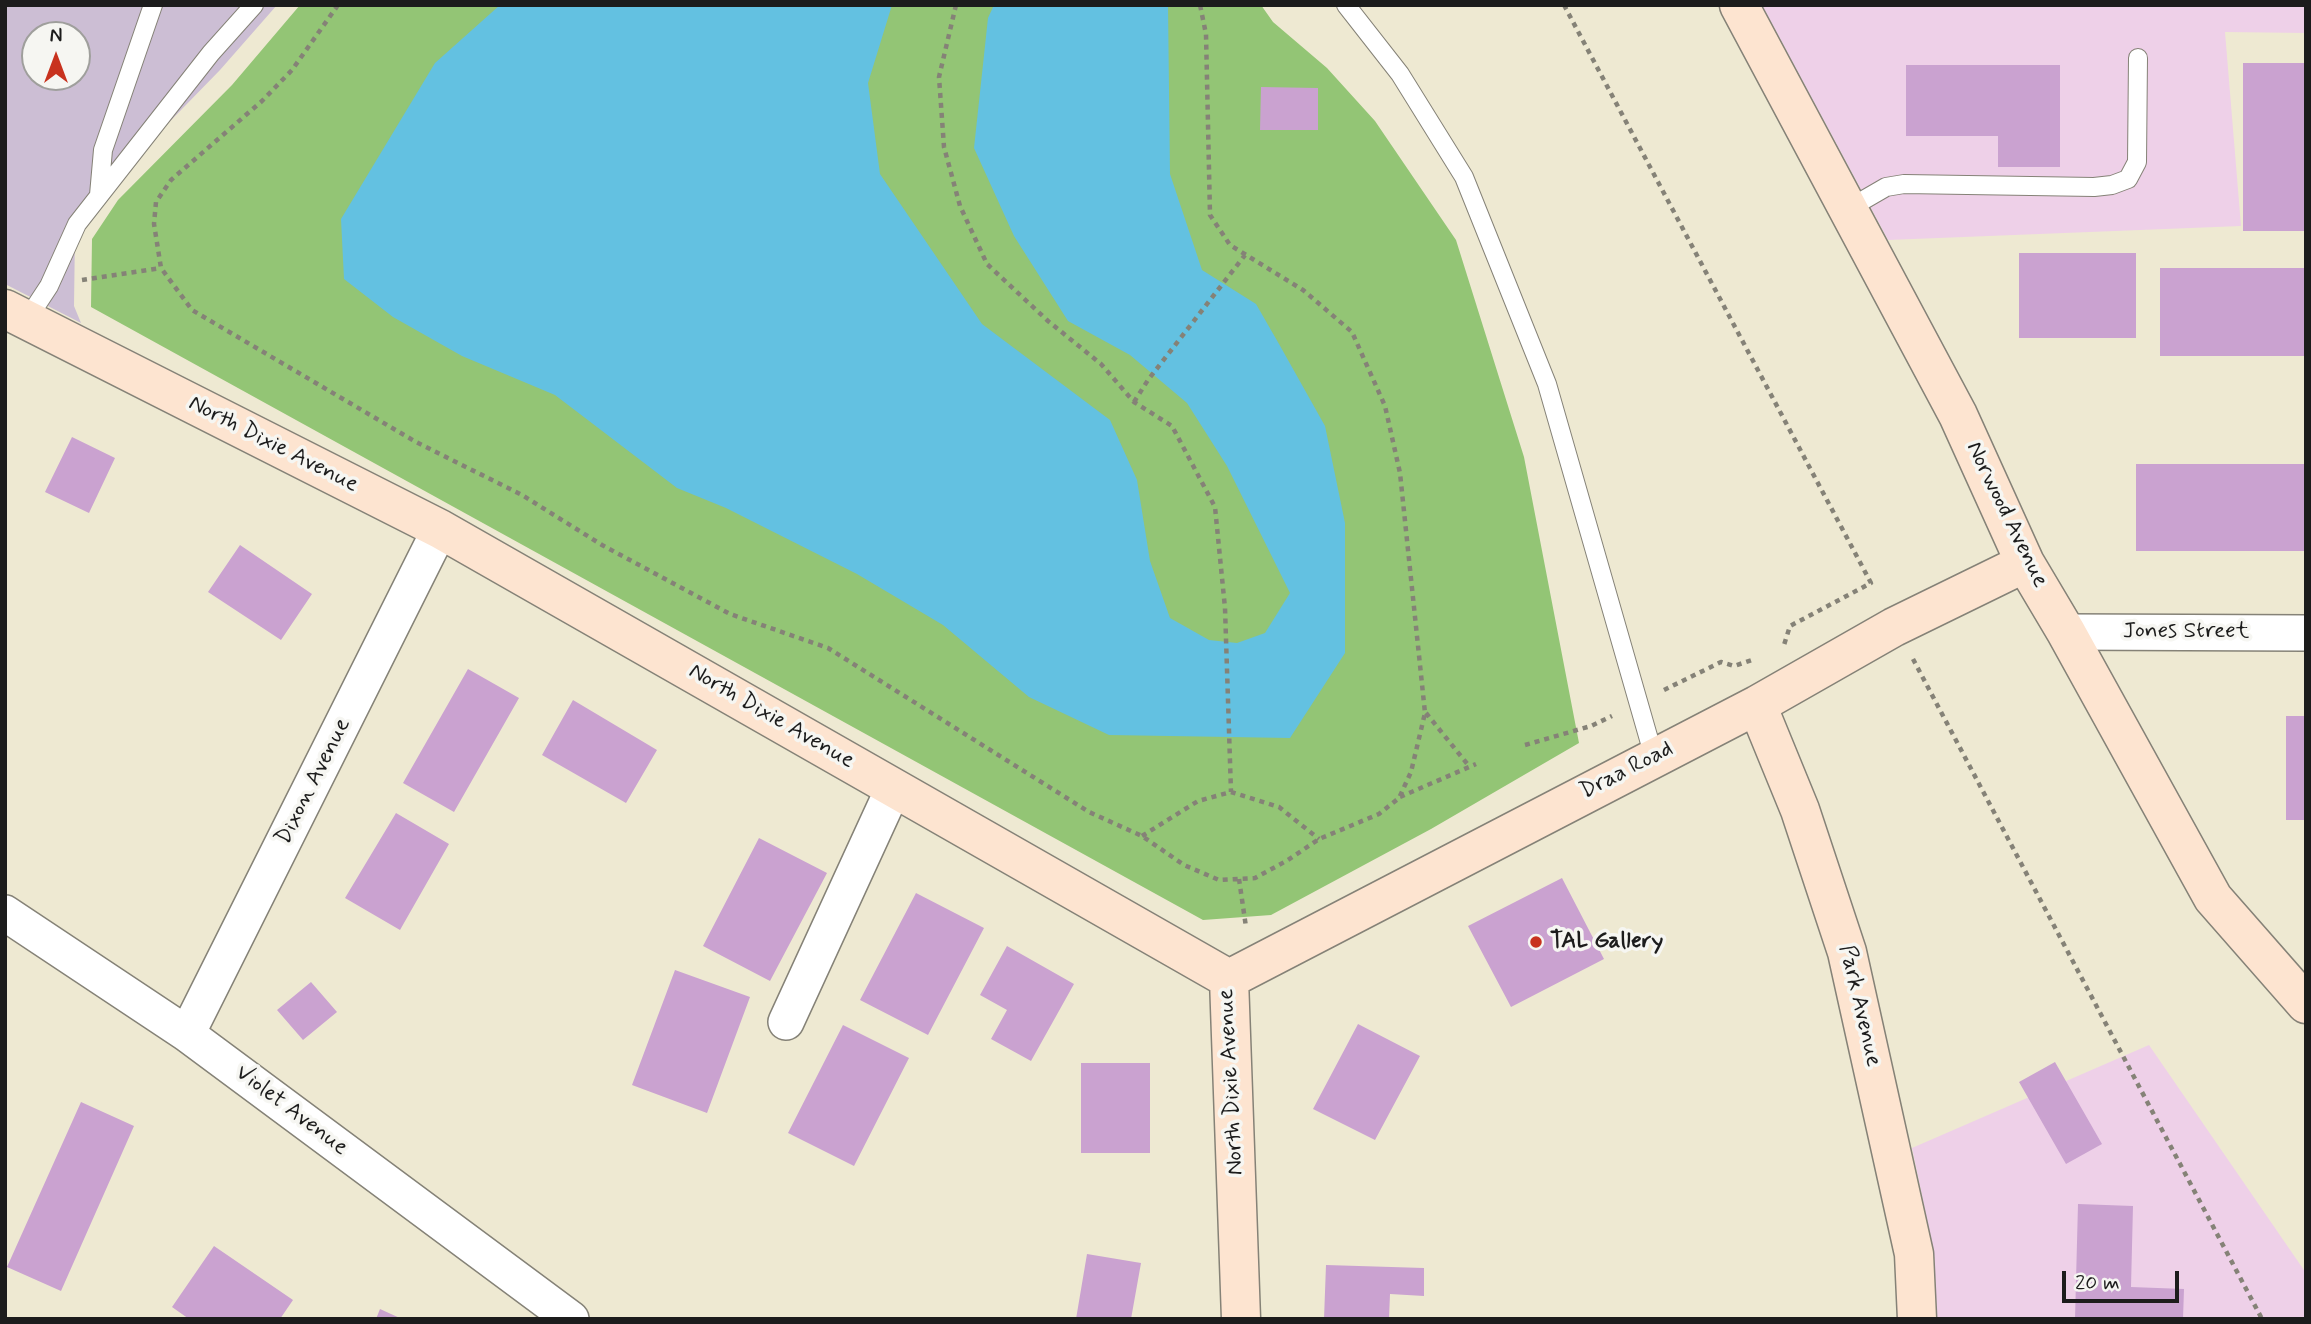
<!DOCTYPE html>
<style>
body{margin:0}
#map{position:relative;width:2311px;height:1324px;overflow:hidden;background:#eee9d2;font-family:Mynerve,sans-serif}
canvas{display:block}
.frame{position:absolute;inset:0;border:7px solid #1c1c1c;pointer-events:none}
.north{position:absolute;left:21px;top:21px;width:70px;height:70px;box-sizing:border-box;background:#f6f6f2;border:2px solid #9f9f9c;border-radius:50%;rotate:0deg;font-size:19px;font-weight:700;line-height:28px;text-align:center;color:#1c1c1c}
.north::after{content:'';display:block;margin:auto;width:24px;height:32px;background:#c8321e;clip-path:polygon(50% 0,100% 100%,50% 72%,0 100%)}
.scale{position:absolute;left:2062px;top:1271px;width:117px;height:32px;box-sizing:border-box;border:4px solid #1c1c1c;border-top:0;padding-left:9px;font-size:21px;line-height:24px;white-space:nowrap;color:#1c1c1c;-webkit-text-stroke:5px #f6f6f2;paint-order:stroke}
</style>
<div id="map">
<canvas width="2311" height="1324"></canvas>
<div class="frame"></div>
<div class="north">N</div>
<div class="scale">20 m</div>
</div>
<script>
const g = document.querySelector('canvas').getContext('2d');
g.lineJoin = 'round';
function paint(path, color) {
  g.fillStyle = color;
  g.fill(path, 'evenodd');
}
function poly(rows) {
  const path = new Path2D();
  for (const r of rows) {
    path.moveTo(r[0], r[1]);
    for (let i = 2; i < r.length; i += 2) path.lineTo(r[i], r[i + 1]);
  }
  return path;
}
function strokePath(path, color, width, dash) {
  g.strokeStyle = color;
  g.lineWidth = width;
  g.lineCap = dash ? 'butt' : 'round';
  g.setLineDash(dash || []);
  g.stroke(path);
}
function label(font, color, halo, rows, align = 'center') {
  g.font = font + ' Mynerve,sans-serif';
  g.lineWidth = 7;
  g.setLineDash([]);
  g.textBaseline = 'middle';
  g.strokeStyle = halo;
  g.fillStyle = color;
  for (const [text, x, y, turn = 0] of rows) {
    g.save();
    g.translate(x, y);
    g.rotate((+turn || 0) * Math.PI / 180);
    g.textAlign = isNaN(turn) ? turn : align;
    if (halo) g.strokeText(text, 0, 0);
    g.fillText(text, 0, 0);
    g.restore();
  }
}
const built = poly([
 [1762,5,2306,5,2306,33,2225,32,2241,226,1888,240],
 [2149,1045,2306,1273,2306,1319,1937,1319,1934,1253,1912,1148]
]);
const industrial = poly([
 [5,5,277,5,220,70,104,189,75,233,74,306,81,323,5,284],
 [35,35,77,35,77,77,35,77]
]);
const green = poly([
 [300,5,1261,5,1273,22,1327,68,1375,121,1456,240,1524,457,1579,743,1431,829,1271,915,1203,920,91,307,92,239,118,200,232,85]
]);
const water = poly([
 [500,5,892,5,868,83,880,174,982,324,1110,420,1137,480,1150,561,1170,618,1209,640,1237,643,1265,633,1290,593,1227,466,1187,403,1130,355,1068,321,1014,236,974,148,988,18,994,5,1168,5,1170,174,1202,270,1256,304,1279,344,1325,426,1345,523,1345,653,1290,738,1109,735,1029,697,943,625,857,574,726,508,677,488,555,395,462,356,393,317,344,279,341,219,435,63]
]);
const building = poly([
 [2243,63,2306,63,2306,231,2243,231],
 [1906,65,2060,65,2060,167,1998,167,1998,136,1906,136],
 [1261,87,1318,88,1318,130,1260,130],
 [2019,253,2136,253,2136,338,2019,338],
 [2160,268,2306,268,2306,356,2160,356],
 [72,437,115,458,89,513,45,492],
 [2136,464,2306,464,2306,551,2136,551],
 [240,545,312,594,281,640,208,592],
 [468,669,519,698,454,812,403,783],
 [573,700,657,750,626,803,542,755],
 [2286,716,2306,716,2306,820,2286,820],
 [396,813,449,844,400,930,345,898],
 [759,838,827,873,770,981,703,946],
 [1562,878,1604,959,1511,1007,1468,926],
 [916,893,984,928,928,1035,860,1000],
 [1007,946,1074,984,1031,1061,991,1039,1007,1010,980,995],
 [675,970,750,997,707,1113,632,1085],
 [311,982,337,1012,303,1040,277,1010],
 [1358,1024,1420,1056,1375,1140,1313,1109],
 [843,1025,909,1058,854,1166,788,1133],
 [2055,1062,2102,1144,2066,1164,2019,1082],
 [1081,1063,1150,1063,1150,1153,1081,1153],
 [81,1102,134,1126,61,1291,7,1267],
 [2078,1204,2133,1206,2131,1287,2184,1289,2183,1319,2075,1319],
 [214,1246,293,1300,280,1319,189,1319,172,1307],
 [1087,1254,1141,1263,1131,1319,1076,1319],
 [1326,1265,1424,1268,1424,1296,1390,1294,1389,1319,1324,1319],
 [380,1309,402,1319,376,1319]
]);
const path = poly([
 [338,5,292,70,262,101,171,180,156,202,154,224,161,268,192,310,416,442,522,495,602,545,730,614,828,648,1089,812,1142,836,1184,865,1219,880,1255,878,1288,860,1319,839,1379,814,1399,798,1411,772,1425,713,1400,473,1385,406,1352,332,1303,290,1230,245,1210,215,1206,34,1200,5],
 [956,5,939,77,944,147,960,206,987,264,1048,321,1101,364,1134,402,1172,426,1215,507,1225,608,1231,792],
 [1564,5,1871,583,1790,626,1784,645],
 [82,280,161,268],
 [1134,402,1148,380,1245,255],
 [1913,659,2262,1319],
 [1664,690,1721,662,1734,666,1752,660],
 [1426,713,1469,766],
 [1525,745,1591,726,1612,716],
 [1400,797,1476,764],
 [1142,836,1198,801,1231,792,1279,807,1319,839],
 [1239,879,1246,927]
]);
const lane = poly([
 [1346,5,1400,74,1464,177,1547,384,1654,757],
 [99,195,103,150,153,5],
 [1848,209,1886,187,1904,184,2094,187,2112,185,2128,179,2137,162,2138,58],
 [26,321,49,286,77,224,211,53,254,5]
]);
const street = poly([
 [2066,632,2306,633],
 [5,913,187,1034,571,1319],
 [786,1022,894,787],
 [187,1034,440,529]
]);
const secondary = poly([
 [1739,5,1958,415,2025,563,2066,632,2213,898,2306,1004],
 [5,309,440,529,1229,979],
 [1757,705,1800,810,1847,952,1914,1254,1917,1319],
 [1229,979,1757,705,1894,627,2025,563],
 [1229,979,1241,1319]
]);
const markers = [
 [1536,942,7,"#c8321e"]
];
const streetNames = [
 ["North Dixie Avenue",273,445,27],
 ["Norwood Avenue",2006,515,64],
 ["Jones Street",2186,632],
 ["North Dixie Avenue",771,717,30],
 ["Draa Road",1627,771,-27],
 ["Dixon Avenue",314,782,-63],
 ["Park Avenue",1859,1006,77],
 ["North Dixie Avenue",1232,1082,-93],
 ["Violet Avenue",291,1111,37]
];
const poiNames = [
 ["TAL Gallery",1550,942]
];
paint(built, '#eed0e8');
paint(industrial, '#ccbed4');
paint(green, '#93c575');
paint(water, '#63c1e1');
paint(building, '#caa2d0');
strokePath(lane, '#858277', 20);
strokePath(street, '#858277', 38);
strokePath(secondary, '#858277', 41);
strokePath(path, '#858277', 4.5, [5, 5]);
strokePath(lane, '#fff', 18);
strokePath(street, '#fff', 35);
strokePath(secondary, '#fde4d0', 38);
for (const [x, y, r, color] of markers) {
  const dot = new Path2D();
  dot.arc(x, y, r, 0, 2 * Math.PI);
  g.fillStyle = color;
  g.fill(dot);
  strokePath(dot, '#f6f6f2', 2.5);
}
label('23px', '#1c1c1c', '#f6f6f2', streetNames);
label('bold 23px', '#1c1c1c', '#f6f6f2', poiNames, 'left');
</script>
